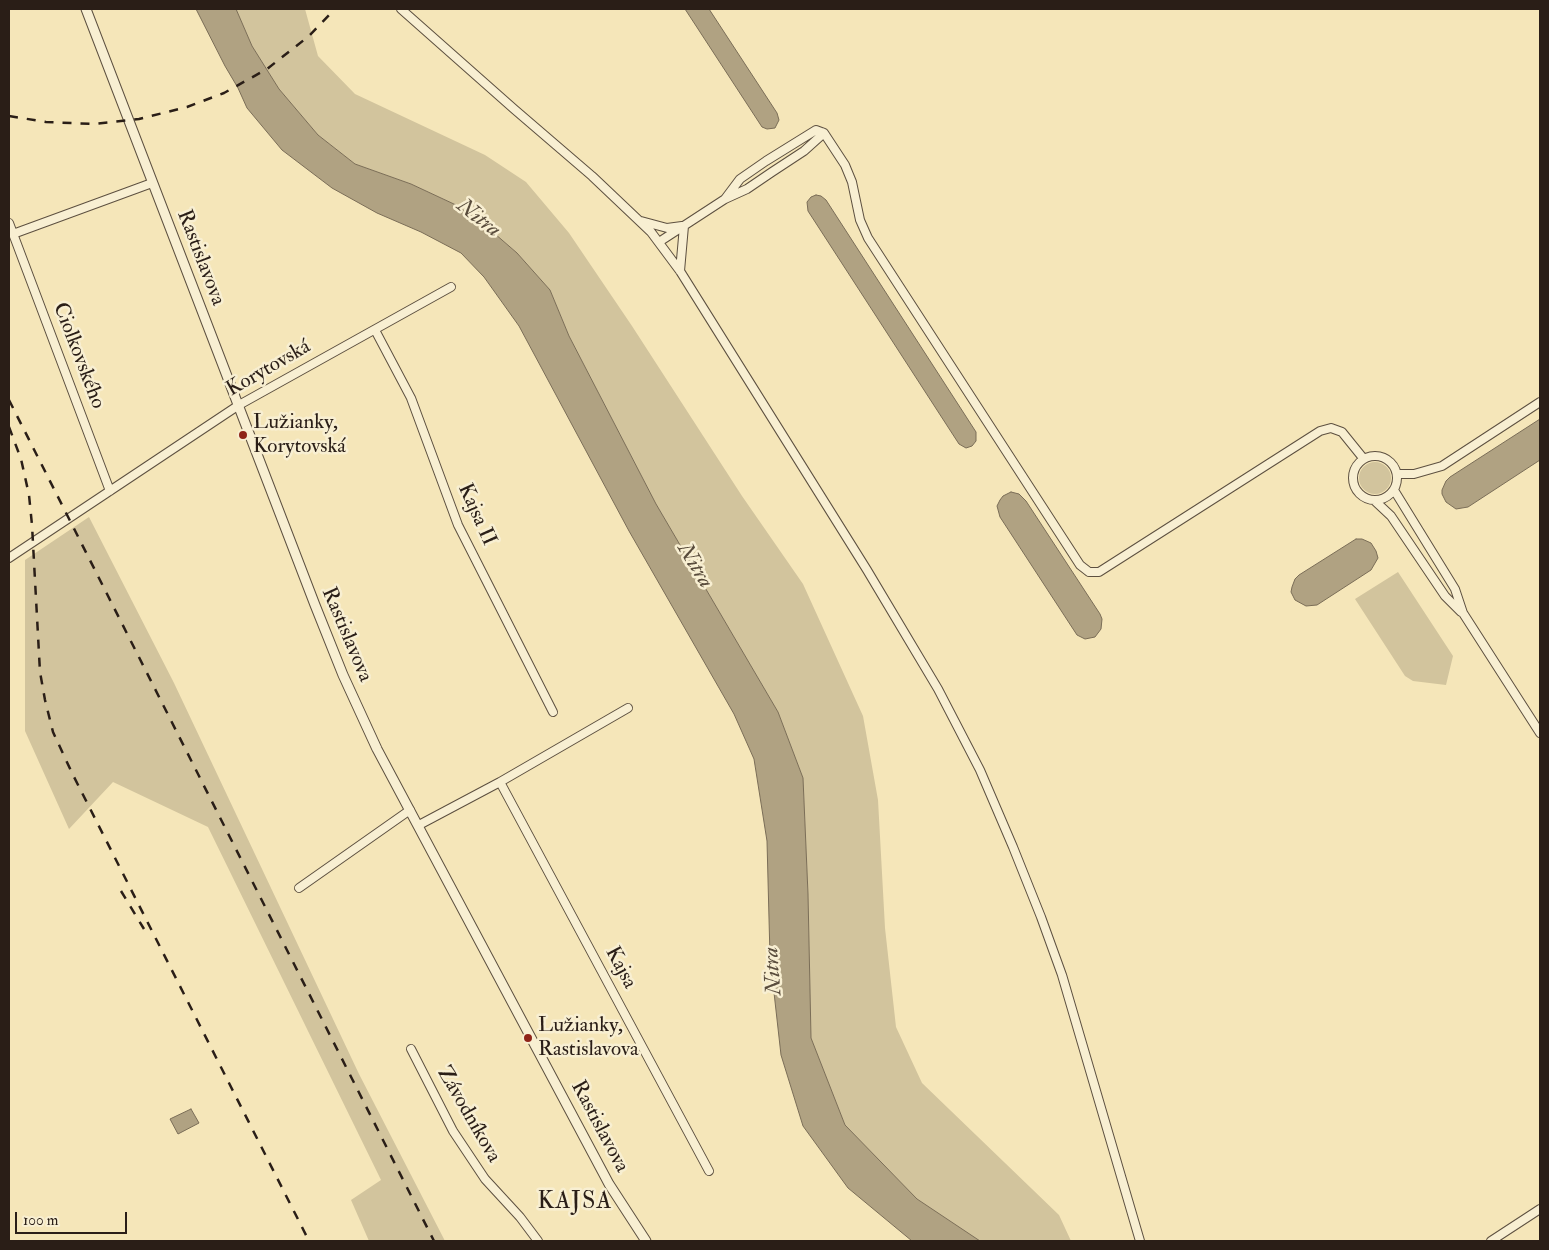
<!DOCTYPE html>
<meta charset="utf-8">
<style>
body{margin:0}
#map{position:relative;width:1549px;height:1250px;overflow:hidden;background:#f5e6b9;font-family:"IM FELL Double Pica",serif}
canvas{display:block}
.frame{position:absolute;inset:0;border:10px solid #2a1e17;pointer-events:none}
.scale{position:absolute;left:15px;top:1212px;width:112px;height:22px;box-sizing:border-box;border:2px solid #2a1e17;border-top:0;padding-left:6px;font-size:15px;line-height:18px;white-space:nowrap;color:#2a1e17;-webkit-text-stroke:4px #f8efd2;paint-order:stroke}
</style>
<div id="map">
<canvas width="1549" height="1250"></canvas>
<div class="frame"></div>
<div class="scale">100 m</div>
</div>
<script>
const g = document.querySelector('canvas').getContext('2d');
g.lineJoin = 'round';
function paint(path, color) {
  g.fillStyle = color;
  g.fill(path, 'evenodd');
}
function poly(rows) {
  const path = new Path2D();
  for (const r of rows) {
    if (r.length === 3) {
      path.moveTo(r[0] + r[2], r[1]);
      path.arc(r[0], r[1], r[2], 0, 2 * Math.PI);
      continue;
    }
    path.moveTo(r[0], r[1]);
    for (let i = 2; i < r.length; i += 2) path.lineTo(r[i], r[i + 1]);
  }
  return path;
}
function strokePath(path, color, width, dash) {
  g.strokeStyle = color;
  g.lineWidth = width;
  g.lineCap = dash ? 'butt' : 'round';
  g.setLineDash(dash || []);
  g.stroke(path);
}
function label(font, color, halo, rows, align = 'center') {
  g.font = font + ' "IM FELL Double Pica",serif';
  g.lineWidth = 5;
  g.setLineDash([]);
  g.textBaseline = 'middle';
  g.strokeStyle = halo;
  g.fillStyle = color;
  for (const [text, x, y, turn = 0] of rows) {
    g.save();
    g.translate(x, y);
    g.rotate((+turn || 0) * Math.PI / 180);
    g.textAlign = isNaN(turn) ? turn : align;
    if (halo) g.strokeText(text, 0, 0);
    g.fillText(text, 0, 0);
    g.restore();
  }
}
const green = poly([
 [236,9,305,9,318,56,355,94,485,155,526,182,569,233,632,326,742,496,803,584,863,716,878,800,885,928,896,1027,922,1083,1059,1215,1071,1241,980,1241,917,1199,845,1125,811,1038,808,894,803,778,778,712,656,504,569,336,550,290,517,253,487,227,456,205,411,184,355,164,318,135,279,89,252,46],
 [1375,478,16],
 [89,517,174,683,359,1074,445,1241,369,1241,351,1200,381,1180,208,827,113,782,69,829,25,731,25,560],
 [1398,572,1453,656,1446,685,1413,681,1405,676,1355,599]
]);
const water = poly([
 [196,9,236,9,252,46,279,89,318,135,355,164,411,184,456,205,487,227,517,253,550,290,569,336,656,504,778,712,803,778,808,894,811,1038,845,1125,917,1199,980,1241,912,1241,848,1188,803,1126,781,1055,770,957,767,841,754,759,734,714,629,531,519,326,484,277,461,253,421,232,377,213,332,188,282,150,247,108,238,88,225,66,196,9],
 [685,9,709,9,777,113,779,120,775,128,767,129,762,127,685,9],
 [816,195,821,196,826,200,976,432,976,441,972,446,966,448,959,444,808,211,807,202,811,197,816,195],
 [1540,419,1540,460,1468,507,1456,509,1446,502,1442,494,1442,490,1446,481,1450,477,1540,419],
 [1011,492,1019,494,1026,501,1100,614,1102,619,1101,629,1095,637,1085,639,1077,635,1000,517,997,506,1000,500,1003,496,1011,492],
 [1356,539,1362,539,1371,543,1376,551,1378,558,1371,570,1317,605,1306,606,1295,600,1291,592,1292,587,1295,579,1299,575,1356,539],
 [191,1109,199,1123,178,1134,170,1119,191,1109]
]);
const minor = poly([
 [401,9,514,109,592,176,651,232,680,271,867,570,938,689,980,770,1013,847,1041,917,1062,975,1140,1241],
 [725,199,740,179,766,161,816,130,824,133,845,165,852,182,860,220,868,238,1080,565,1089,572,1099,572,1320,431,1331,428,1342,432,1363,458],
 [641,221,667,228,682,226],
 [9,223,110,491],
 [13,234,152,183],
 [659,242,725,199,747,189,772,172,804,151,824,133],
 [680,271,684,226],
 [375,330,411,398,458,525,553,712],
 [1375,478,22],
 [1397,474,1414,474,1442,466,1540,402],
 [1394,490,1455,589,1463,613,1540,733],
 [1375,501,1391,516,1445,596,1461,612],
 [9,558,239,405,451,287],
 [500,782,709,1171],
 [419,825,500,782,628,708],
 [299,888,410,810],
 [411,1049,453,1131,485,1179,520,1217,538,1241],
 [1491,1241,1540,1209]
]);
const tertiary = poly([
 [86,9,315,605,343,675,377,749,609,1184,646,1241]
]);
const rail = poly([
 [9,116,46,122,93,124,139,119,187,107,224,93,267,69,309,36,335,9],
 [9,400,434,1241],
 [9,427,21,459,29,495,32,525,40,672,45,700,53,732,72,773,309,1241],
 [121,891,144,929]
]);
const markers = [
 [243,435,5,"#8f2418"],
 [528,1038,5,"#8f2418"]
];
const streetNames = [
 ["Rastislavova",200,258,69],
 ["Ciolkovského",78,356,69],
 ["Korytovská",269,369,-30],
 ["Kajsa II",476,515,66],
 ["Rastislavova",346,635,67],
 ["Kajsa",620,968,62],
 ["Závodníkova",468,1115,60],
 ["Rastislavova",599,1127,62]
];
const poiNames = [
 ["Lužianky,",253,423],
 ["Korytovská",253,447],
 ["Lužianky,",538,1026],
 ["Rastislavova",538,1050]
];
const waterNames = [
 ["Nitra",478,219,38],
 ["Nitra",694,566,59],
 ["Nitra",774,971,-94]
];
const quarterNames = [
 ["KAJSA",575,1203]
];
paint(green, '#d2c49d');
paint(water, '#b0a282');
strokePath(water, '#7a6d57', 1);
strokePath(minor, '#5d5040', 10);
strokePath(tertiary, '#5d5040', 11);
strokePath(minor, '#f8efd2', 8);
strokePath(tertiary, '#f8efd2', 9);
strokePath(rail, '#2a1e17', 2.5, [9, 9]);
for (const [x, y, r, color] of markers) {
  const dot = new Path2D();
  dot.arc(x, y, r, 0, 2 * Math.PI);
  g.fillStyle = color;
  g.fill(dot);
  strokePath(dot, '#f8efd2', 2);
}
label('21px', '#2a1e17', '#f8efd2', streetNames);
label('21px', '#2a1e17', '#f8efd2', poiNames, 'left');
label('italic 22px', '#594c3c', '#f8efd2', waterNames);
g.letterSpacing = '1px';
label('24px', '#2a1e17', '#f8efd2', quarterNames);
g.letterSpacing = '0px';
</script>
